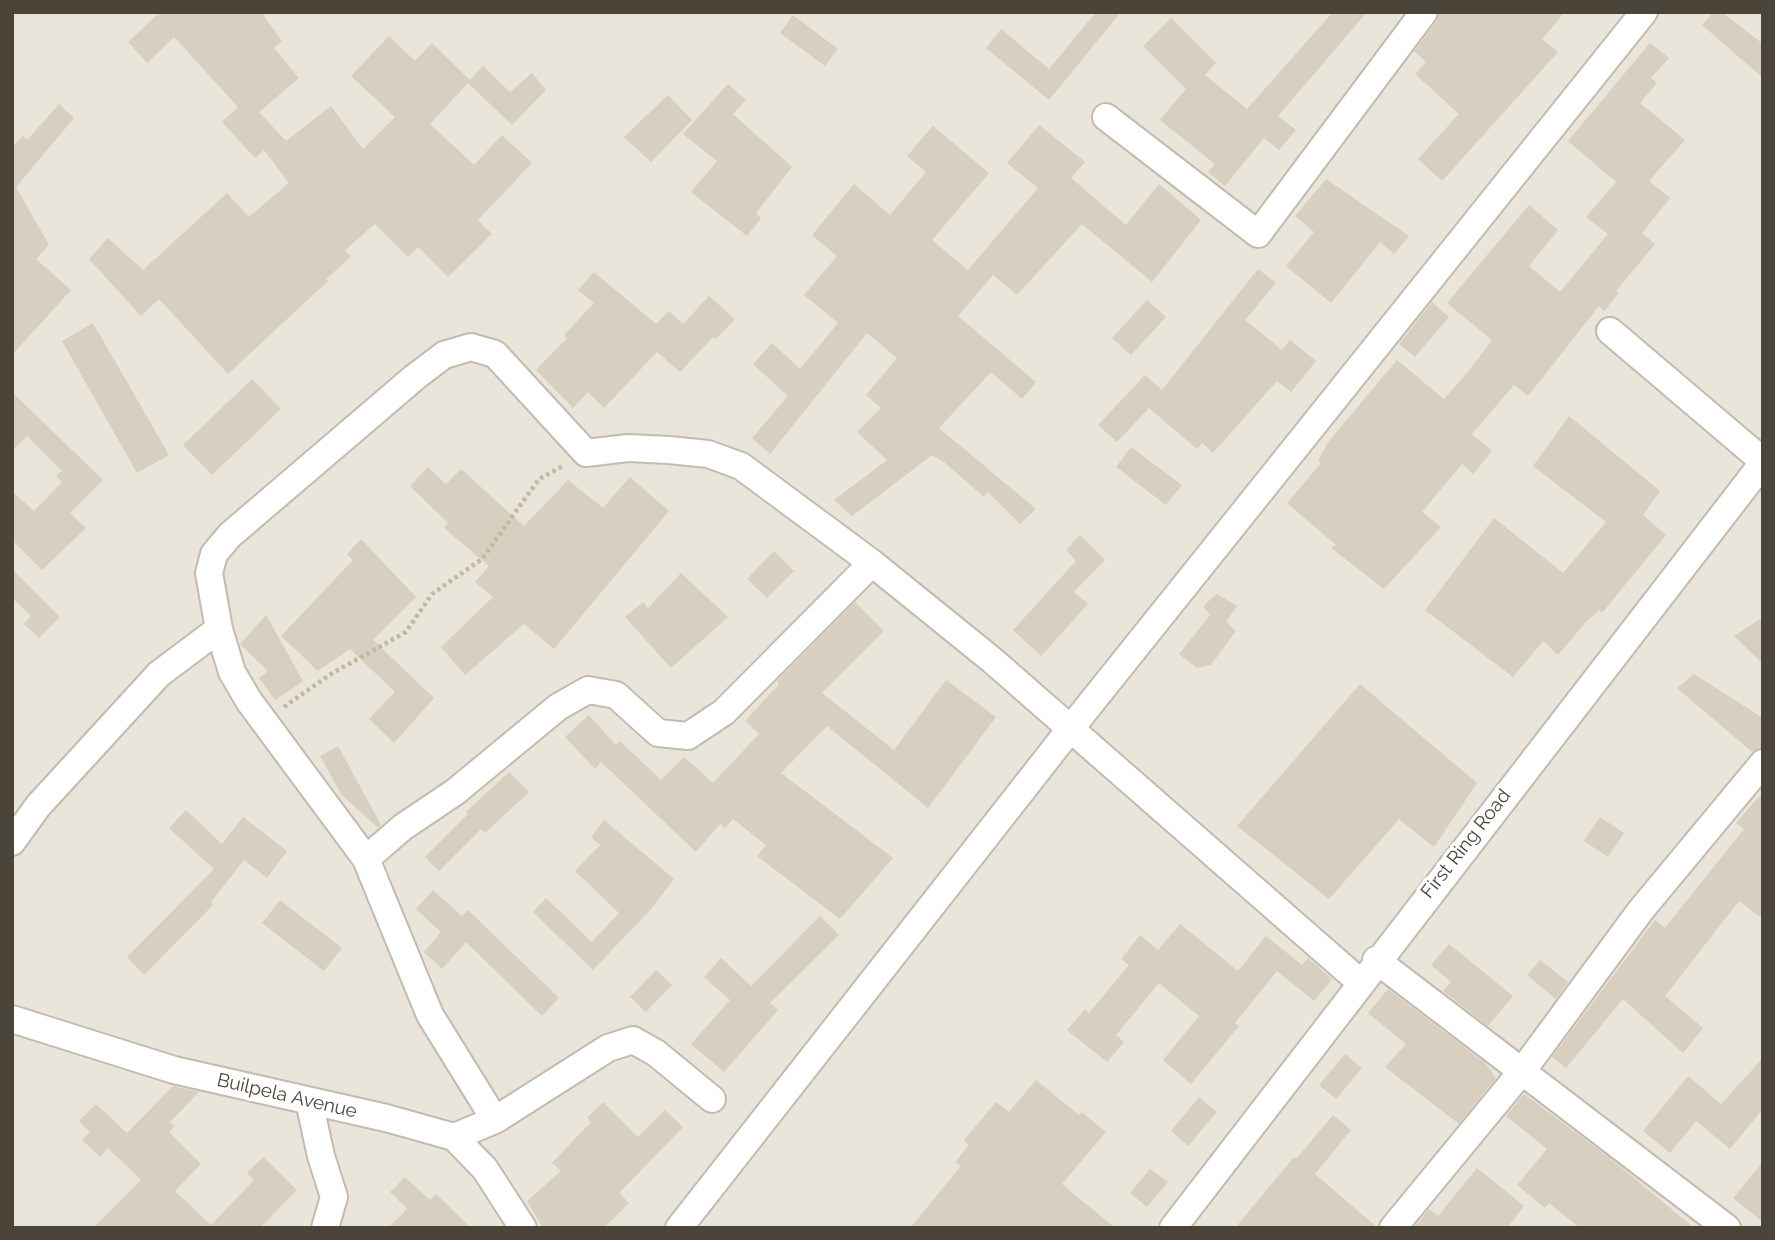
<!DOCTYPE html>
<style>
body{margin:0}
#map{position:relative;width:1775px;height:1240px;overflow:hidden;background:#f6f3ec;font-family:Raleway,sans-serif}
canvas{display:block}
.frame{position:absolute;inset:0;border:14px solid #4b4439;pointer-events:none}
</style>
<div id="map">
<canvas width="1775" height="1240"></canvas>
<div class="frame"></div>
</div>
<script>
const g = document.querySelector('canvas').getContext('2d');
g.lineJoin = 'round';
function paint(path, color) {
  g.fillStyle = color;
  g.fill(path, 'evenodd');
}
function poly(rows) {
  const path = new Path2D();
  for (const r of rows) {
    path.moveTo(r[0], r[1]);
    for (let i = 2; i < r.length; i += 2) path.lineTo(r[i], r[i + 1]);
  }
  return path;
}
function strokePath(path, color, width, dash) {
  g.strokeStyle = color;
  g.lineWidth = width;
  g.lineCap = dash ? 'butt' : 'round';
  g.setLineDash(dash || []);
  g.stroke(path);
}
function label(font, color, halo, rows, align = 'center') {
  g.font = font + ' Raleway,sans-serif';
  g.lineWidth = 7;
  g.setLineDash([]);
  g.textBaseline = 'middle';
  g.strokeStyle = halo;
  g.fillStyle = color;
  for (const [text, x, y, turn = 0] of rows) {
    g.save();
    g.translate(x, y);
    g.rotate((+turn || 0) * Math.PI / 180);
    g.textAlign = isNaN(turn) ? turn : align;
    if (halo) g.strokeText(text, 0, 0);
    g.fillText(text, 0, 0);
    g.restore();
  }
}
const residential = poly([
 [12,12,1763,12,1763,1228,12,1228]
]);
const building = poly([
 [160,12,261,12,282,41,274,48,299,78,259,112,286,141,331,106,363,149,395,117,351,76,389,36,415,61,432,43,470,80,483,66,510,92,532,73,546,90,512,125,468,83,430,124,474,165,502,135,532,163,478,220,492,234,448,277,418,247,408,257,375,224,345,250,351,257,326,279,328,281,228,374,159,299,141,316,89,259,108,238,143,270,227,193,249,217,289,183,264,150,255,158,222,122,238,107,174,37,147,63,128,42],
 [1096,12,1121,12,1049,100,986,48,1001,29,1049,69],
 [1333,12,1367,12,1278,116,1296,130,1279,150,1264,138,1225,186,1208,172,1215,164,1160,120,1186,89,1143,46,1171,18,1216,63,1205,75,1247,109],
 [1439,12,1565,12,1542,39,1558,52,1442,181,1418,159,1459,114,1415,74,1426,62,1414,51,1437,21],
 [1713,12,1722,12,1763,44,1763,78,1702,25],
 [793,15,838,49,825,66,780,33],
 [1650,43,1669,58,1651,78,1657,83,1640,103,1685,140,1649,181,1670,198,1642,233,1655,244,1616,291,1619,293,1604,311,1599,306,1528,396,1514,385,1472,434,1492,451,1473,474,1462,464,1422,512,1441,527,1384,589,1331,548,1336,545,1287,503,1321,463,1318,461,1329,441,1397,360,1444,399,1471,368,1492,340,1447,303,1529,205,1558,230,1529,266,1560,292,1608,234,1586,217,1616,182,1568,141],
 [728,84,746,100,733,114,792,167,756,213,761,218,747,236,691,192,717,161,683,134],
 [668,95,692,120,651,162,624,137],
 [59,104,74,118,16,187,49,245,36,259,71,290,12,355,12,147,23,136,27,140],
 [1039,125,1085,162,1071,178,1126,225,1159,184,1201,220,1152,282,1082,224,1017,295,993,275,958,316,1036,382,1022,399,991,372,939,428,1036,509,1020,524,988,492,984,497,944,462,932,455,852,516,834,500,887,460,857,432,881,408,866,395,897,358,867,333,770,454,752,438,788,396,753,364,772,343,800,369,838,323,804,295,837,256,812,235,854,184,890,215,926,172,907,156,933,126,989,173,932,240,968,270,1038,188,1007,163],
 [1326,179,1409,236,1394,254,1380,242,1331,303,1286,266,1314,232,1295,216],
 [1258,269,1276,283,1245,320,1282,350,1290,340,1316,361,1291,392,1277,381,1213,453,1202,443,1197,449,1149,408,1117,442,1098,425,1145,375,1162,390],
 [594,272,656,324,669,311,683,324,709,296,735,319,716,339,713,337,680,372,657,352,604,408,588,392,573,408,536,370,567,338,564,335,594,303,578,290],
 [1147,300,1166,317,1131,355,1112,338],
 [1432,302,1449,317,1415,357,1399,344],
 [93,323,169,455,137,473,62,341],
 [252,379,281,409,212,475,183,445],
 [12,392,103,480,70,513,86,528,42,570,12,540,12,491,34,511,62,482,56,476,62,471,27,436,12,451],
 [1569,416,1660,491,1643,515,1666,535,1602,613,1599,610,1584,624,1558,655,1543,641,1513,677,1425,610,1494,518,1563,573,1606,522,1533,466],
 [1131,447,1182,485,1166,505,1116,467],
 [428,467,446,484,461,469,524,526,568,480,603,508,630,477,669,511,554,649,524,624,465,675,441,647,493,597,475,582,489,566,444,528,448,523,410,486],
 [1080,535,1105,560,1074,592,1088,604,1041,656,1013,630,1076,561,1066,550],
 [361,539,416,597,373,640,434,698,394,743,369,719,395,692,350,649,318,671,281,636,353,560,347,554],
 [774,551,794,571,767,598,747,579],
 [12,569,60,617,39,638,24,624,31,616,12,598],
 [681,573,728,617,671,668,625,617,643,602,648,608],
 [1217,594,1237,606,1226,622,1236,631,1211,665,1197,668,1179,654,1210,615,1203,606],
 [855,602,884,631,822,693,894,750,946,680,996,717,928,808,827,726,781,773,893,858,840,919,757,856,766,845,733,819,725,828,720,824,696,852,601,762,595,769,565,737,589,715,616,745,620,741,661,780,684,757,713,783,759,734,745,721,779,684,777,681],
 [266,615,303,681,275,700,259,678,268,671,240,644],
 [1763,617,1763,664,1734,636],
 [1694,674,1763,718,1763,748,1752,752,1677,688],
 [1360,684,1477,783,1434,847,1399,819,1329,899,1237,826],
 [338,746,381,825,378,828,341,794,320,756],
 [509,772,529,792,485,833,481,829,439,871,425,857,468,814,466,812],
 [1763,792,1763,919,1739,901,1665,996,1703,1028,1683,1053,1623,999,1566,1068,1552,1057,1655,920,1665,928,1705,878,1744,829,1736,823],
 [186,810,222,844,243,817,287,851,267,878,244,860,211,902,213,905,144,975,127,957,214,869,169,828],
 [1600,817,1624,833,1608,857,1584,841],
 [604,820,674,879,651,909,593,970,533,912,546,898,592,942,619,913,575,871,600,845,591,837],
 [433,890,462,916,468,910,559,998,542,1016,466,942,442,969,424,952,441,932,416,909],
 [280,900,342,948,324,971,262,923],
 [820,916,839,935,770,1003,778,1010,724,1072,691,1044,730,1000,704,977,721,958,751,986],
 [1180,924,1238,971,1266,936,1302,965,1308,958,1332,979,1314,1001,1277,971,1235,1023,1239,1026,1191,1084,1163,1060,1199,1016,1159,983,1116,1035,1124,1042,1107,1062,1067,1030,1085,1009,1089,1013,1129,965,1121,959,1140,935,1158,950],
 [1449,944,1513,996,1488,1026,1443,991,1451,982,1431,965],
 [1540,960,1568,982,1556,999,1527,975],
 [656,970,672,985,646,1012,630,997],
 [1388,989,1485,1063,1496,1078,1459,1124,1385,1067,1406,1044,1368,1013],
 [1345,1054,1362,1068,1336,1099,1319,1085],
 [1763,1058,1763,1109,1730,1149,1696,1121,1670,1153,1643,1131,1688,1076,1721,1104],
 [1036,1080,1079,1115,1082,1112,1106,1132,1062,1184,1115,1228,910,1228,961,1166,955,1162,969,1145,964,1140,996,1102,1009,1112],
 [173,1086,199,1092,170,1122,175,1126,169,1132,201,1164,175,1191,211,1225,254,1180,247,1173,263,1157,297,1190,260,1228,93,1228,141,1180,108,1148,100,1157,82,1140,90,1132,79,1121,96,1104,127,1133],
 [1524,1094,1611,1159,1694,1228,1580,1228,1549,1203,1545,1208,1517,1185,1547,1149,1506,1116],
 [1199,1097,1217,1112,1188,1146,1171,1131],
 [603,1102,638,1137,665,1110,683,1127,619,1193,629,1203,604,1228,543,1228,527,1201,561,1171,552,1163,591,1122,587,1118],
 [1333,1115,1351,1130,1315,1174,1378,1228,1235,1228,1294,1157,1296,1159],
 [1763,1162,1763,1222,1733,1198],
 [1477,1168,1524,1206,1507,1228,1414,1228,1429,1209,1438,1216],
 [1150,1169,1168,1182,1147,1207,1130,1193],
 [405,1177,430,1200,436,1194,471,1228,388,1228,407,1209,390,1192]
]);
const path = poly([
 [284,707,331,674,406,632,432,594,482,559,539,479,563,466]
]);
const minor = poly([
 [1106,117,1258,234,1424,12],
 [1610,331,1763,461],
 [12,842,38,806,159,674,219,629],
 [366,859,403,827,455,792,558,707,588,690,616,695,658,733,688,736,724,712,872,563],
 [1376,960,1727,1228],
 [12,1019,174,1070,386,1118,454,1137,485,1169,523,1228],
 [309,1101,321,1156,334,1197,325,1228],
 [495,1120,430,1015,366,859,249,701,232,672,219,629,209,573,214,554,230,535,415,377,444,355,471,347,495,354,586,453,628,448,669,450,708,454,741,466,872,563,992,660,1360,982],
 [454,1137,495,1120,608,1048,633,1040,656,1053,712,1099],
 [679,1228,1071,728,1644,12],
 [1173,1228,1763,463],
 [1393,1228,1523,1070,1641,910,1763,763]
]);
const streetNames = [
 ["First Ring Road",1466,844,-52],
 ["Builpela Avenue",287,1096,13]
];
paint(residential, '#eae5da');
paint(building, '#d8cfc1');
strokePath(minor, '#c2bbae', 30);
strokePath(path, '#c4b79f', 4.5, [3.5, 3.5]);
strokePath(minor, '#fff', 26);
label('19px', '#4b4439', '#fff', streetNames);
</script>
